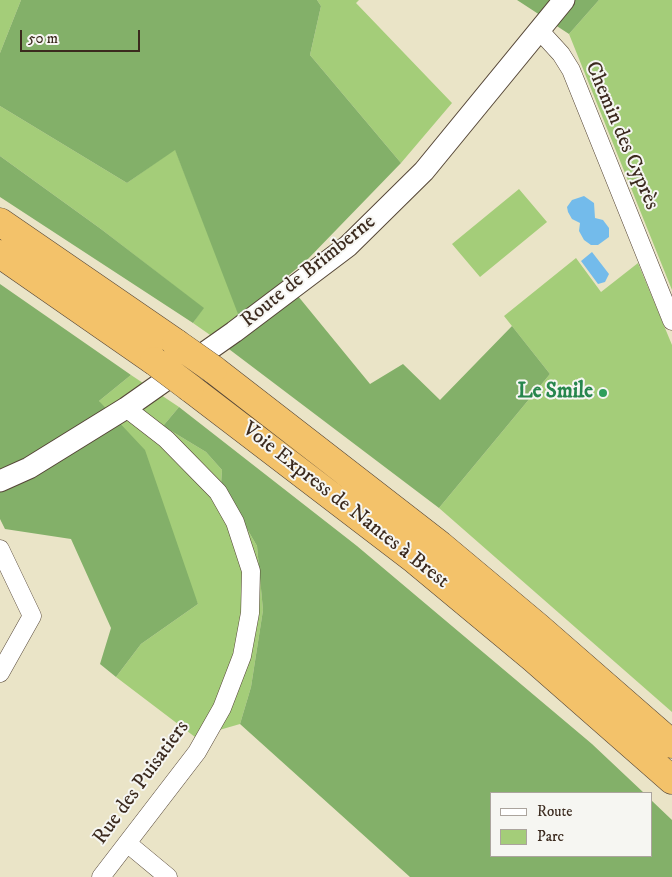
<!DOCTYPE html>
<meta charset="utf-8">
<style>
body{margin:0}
#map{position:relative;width:672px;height:877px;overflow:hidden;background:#eae4c7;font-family:"IM FELL DW Pica",serif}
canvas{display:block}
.legend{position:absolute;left:490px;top:792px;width:162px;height:65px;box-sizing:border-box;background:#f6f6f2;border:1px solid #aba49d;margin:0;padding:6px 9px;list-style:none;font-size:15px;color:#3b2a1e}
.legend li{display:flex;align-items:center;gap:10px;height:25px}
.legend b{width:25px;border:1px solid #aba49d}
.scale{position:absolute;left:20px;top:30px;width:120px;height:22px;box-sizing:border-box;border:2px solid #3b2a1e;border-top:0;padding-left:6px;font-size:15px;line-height:18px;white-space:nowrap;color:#3b2a1e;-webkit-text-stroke:4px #f6f6f2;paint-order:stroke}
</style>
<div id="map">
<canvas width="672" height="877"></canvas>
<ul class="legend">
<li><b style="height:6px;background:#fff"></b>Route</li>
<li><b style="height:14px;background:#a4cd79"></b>Parc</li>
</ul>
<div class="scale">50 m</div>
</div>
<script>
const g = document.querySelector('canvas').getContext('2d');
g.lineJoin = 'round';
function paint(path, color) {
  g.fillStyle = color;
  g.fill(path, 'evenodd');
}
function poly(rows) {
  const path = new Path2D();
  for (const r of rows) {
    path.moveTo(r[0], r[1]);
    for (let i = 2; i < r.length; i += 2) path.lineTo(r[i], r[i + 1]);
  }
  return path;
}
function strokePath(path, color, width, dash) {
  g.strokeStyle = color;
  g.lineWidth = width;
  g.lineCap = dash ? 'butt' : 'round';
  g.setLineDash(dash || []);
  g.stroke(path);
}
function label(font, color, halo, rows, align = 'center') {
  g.font = font + ' "IM FELL DW Pica",serif';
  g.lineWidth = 4;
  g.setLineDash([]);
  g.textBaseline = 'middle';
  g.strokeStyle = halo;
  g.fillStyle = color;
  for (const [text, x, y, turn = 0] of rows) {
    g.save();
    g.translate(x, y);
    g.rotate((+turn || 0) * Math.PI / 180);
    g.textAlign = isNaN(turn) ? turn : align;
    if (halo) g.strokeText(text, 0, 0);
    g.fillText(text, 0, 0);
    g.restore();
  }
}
const green = poly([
 [0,0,21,0,0,53],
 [317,0,359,0,356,3,452,103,401,163,310,55,321,6],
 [599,0,672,0,672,290,569,34],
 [0,106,127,183,175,149,239,314,213,337,193,323,203,308,101,229,0,156],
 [519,189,547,222,480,277,452,244],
 [576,258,601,292,638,263,672,345,672,712,439,508,550,374,504,316],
 [131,375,179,407,163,426,206,452,222,470,221,484,257,546,263,610,251,687,240,724,195,737,116,677,141,644,198,604,99,401]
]);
const forest = poly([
 [21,0,317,0,321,6,310,55,401,163,306,261,284,279,370,384,403,364,440,400,512,326,550,374,439,508,213,337,238,314,175,150,127,183,0,106,0,53],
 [517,0,599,0,569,34],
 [0,156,101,229,204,308,193,323,0,197],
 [0,284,131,375,99,401,145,450,198,604,141,644,116,677,100,664,111,628,71,539,5,529,0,519],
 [179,407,357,546,592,744,644,793,491,793,491,856,651,856,651,800,672,820,672,877,410,877,240,724,251,687,263,610,257,546,221,484,222,470,206,452,163,426]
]);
const water = poly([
 [584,196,594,203,595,218,603,220,609,228,609,237,598,245,591,245,584,240,579,231,580,223,572,219,568,212,567,207,572,200],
 [592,252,609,274,605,282,598,284,581,261]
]);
const minor = poly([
 [539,30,561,54,571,70,672,321],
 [0,549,32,616,0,673],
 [127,843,168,877],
 [101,877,197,752,222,708,242,656,250,613,251,571,235,522,218,492,166,439,126,408]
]);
const tertiary = poly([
 [0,481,29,468,126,408,234,332,348,246,424,171,564,0]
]);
const trunk = poly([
 [0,222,176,343],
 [0,254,154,361],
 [213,369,440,545,538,627,672,744],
 [190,388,415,560,533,658,672,780]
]);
const trunkBridge = poly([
 [176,343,213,369],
 [154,361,190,388]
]);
const markers = [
 [603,393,5,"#2e9e5b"]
];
const streetNames = [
 ["Chemin des Cyprès",621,136,67],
 ["Route de Brimberne",309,272,-39],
 ["Voie Express de Nantes à Brest",345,506,38],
 ["Rue des Puisatiers",142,783,-54]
];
const leisureNames = [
 ["Le Smile",593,393]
];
paint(green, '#a4cd79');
paint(forest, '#83b069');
paint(water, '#73bbeb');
strokePath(minor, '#554637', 19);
strokePath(tertiary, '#554637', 23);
strokePath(trunk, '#554637', 29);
strokePath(minor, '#fff', 18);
strokePath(tertiary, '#fff', 21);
strokePath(trunk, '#f3c26a', 28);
strokePath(trunkBridge, '#554637', 29, []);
strokePath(trunkBridge, '#f3c26a', 28);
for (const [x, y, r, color] of markers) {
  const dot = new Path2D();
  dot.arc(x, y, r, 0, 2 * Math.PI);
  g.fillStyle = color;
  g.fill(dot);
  strokePath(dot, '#f6f6f2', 2);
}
label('21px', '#3b2a1e', '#f6f6f2', streetNames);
label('bold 21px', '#27864d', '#f6f6f2', leisureNames, 'right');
</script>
